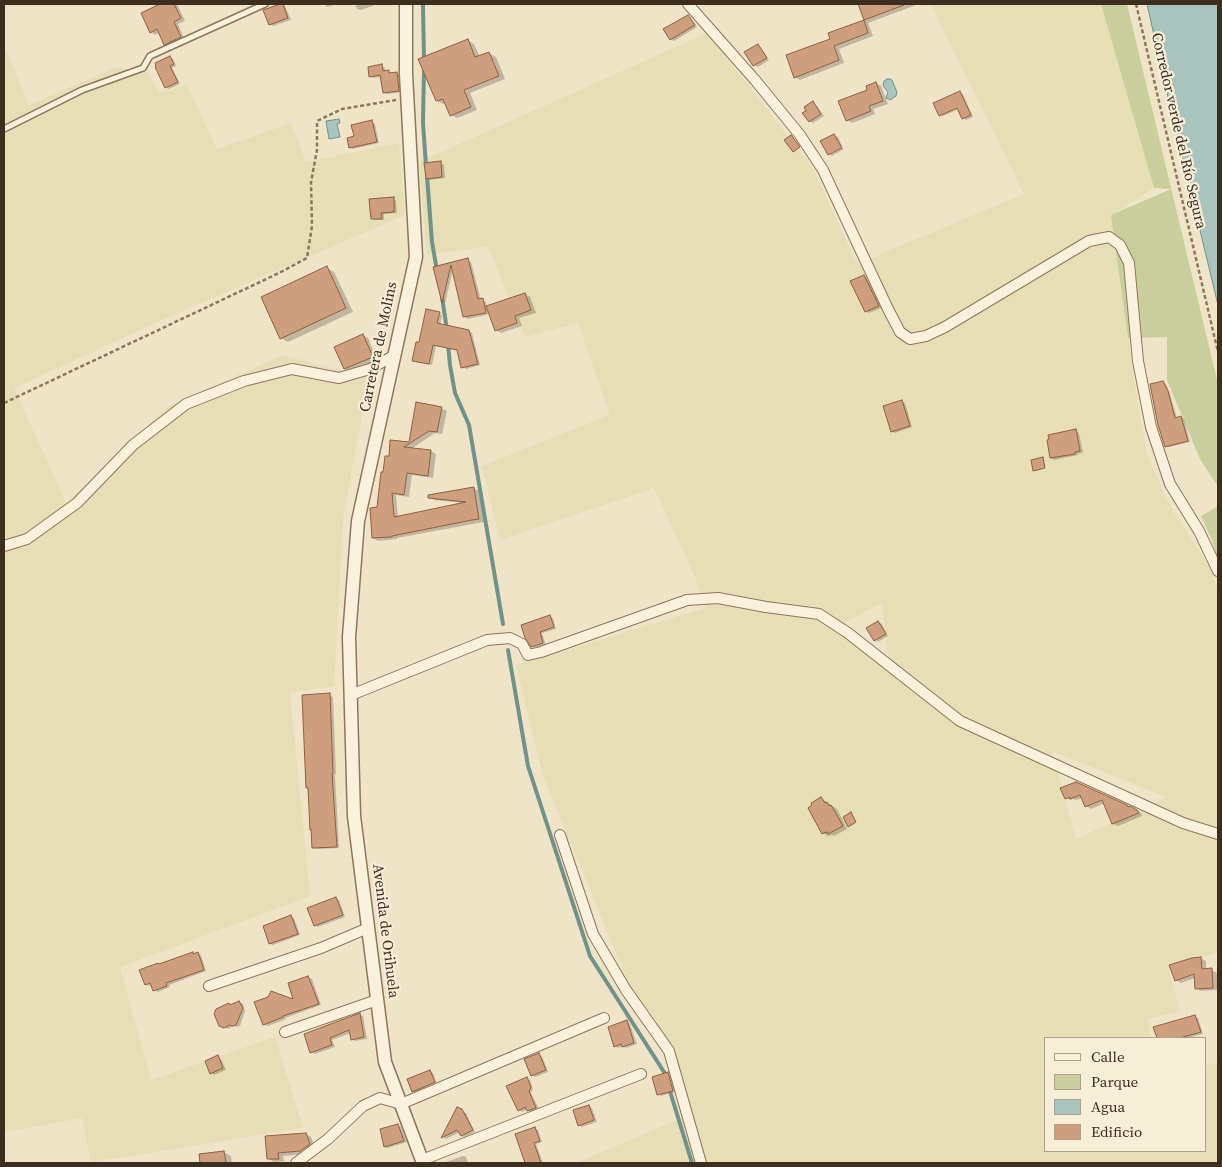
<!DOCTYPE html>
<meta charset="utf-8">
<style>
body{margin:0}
#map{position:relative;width:1222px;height:1167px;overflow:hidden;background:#f0e4c8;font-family:"Source Serif 4",serif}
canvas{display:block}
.frame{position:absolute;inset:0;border:5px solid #3d2e20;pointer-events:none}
.legend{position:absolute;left:1044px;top:1037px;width:162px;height:115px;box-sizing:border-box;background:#f7eed8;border:1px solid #ada18e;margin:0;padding:6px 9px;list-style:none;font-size:15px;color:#3d2e20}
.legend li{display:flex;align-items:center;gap:10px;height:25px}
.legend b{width:25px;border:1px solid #ada18e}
</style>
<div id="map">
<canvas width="1222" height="1167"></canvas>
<div class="frame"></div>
<ul class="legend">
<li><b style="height:6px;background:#faf1dc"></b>Calle</li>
<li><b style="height:14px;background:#c9cf9b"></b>Parque</li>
<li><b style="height:14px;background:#a9c4bc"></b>Agua</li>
<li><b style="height:14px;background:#cf9f7d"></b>Edificio</li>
</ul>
</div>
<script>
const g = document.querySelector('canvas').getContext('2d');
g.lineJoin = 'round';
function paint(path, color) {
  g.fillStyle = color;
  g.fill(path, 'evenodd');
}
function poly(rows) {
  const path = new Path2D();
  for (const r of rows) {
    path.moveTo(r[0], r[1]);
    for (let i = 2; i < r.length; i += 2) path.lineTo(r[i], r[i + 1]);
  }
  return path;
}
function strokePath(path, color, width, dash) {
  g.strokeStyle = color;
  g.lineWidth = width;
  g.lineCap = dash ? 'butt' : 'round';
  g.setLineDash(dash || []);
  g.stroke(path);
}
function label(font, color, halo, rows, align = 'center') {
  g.font = font + ' "Source Serif 4",serif';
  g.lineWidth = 4.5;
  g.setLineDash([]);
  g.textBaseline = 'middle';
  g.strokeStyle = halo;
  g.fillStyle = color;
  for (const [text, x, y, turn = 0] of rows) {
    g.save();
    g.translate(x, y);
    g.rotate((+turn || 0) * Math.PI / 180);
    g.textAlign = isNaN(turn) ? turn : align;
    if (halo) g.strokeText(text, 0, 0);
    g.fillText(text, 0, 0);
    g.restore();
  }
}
const farmland = poly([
 [931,4,1101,4,1154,188,1112,215,1134,380,1147,455,1171,508,1212,570,1218,593,1218,952,1169,970,1180,1011,1147,1019,1151,1038,1046,1038,1046,1151,1206,1151,1206,1065,1218,1063,1218,1163,576,1163,682,1118,701,1145,674,1048,633,994,543,776,516,665,706,608,695,577,654,488,500,540,482,466,610,415,578,323,525,337,488,246,427,255,419,162,707,33,813,168,857,264,1024,194],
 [882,603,888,656,887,656,844,623],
 [1052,751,1166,797,1166,798,1076,839],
 [4,44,29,105,116,67,148,73,160,93,186,84,217,149,291,123,306,162,399,143,405,215,162,320,14,388,66,503,170,405,283,355,369,378,343,518,334,686,290,693,310,896,120,967,151,1080,275,1037,303,1128,91,1162,82,1118,4,1132]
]);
const green = poly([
 [1101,4,1127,4,1218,384,1218,487,1200,459,1167,380,1167,337,1128,338,1111,215,1171,189,1154,188],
 [1218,506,1218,561,1212,540,1201,516]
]);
const water = poly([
 [1147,4,1218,4,1218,305,1170,106,1147,4],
 [887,79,890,79,892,80,897,92,896,96,890,100,886,98,888,92,883,86,884,81,887,79],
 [339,119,340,123,337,124,340,137,329,139,326,121,339,119]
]);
const shadow = poly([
 [161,4,177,4,185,21,178,24,185,40,170,47,165,44,160,32,155,35,151,32],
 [282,4,285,6,291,20,273,26,270,24],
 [324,4,339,4,327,7],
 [355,4,378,4,361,10,357,9],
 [863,4,919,4,868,23,873,36,839,49,844,63,800,80,795,77,832,40,829,34,865,21,860,5],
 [688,16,691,18,697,27,674,41,671,39],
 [468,40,474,44,480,57,489,53,496,57,505,79,470,93,477,110,457,118,451,115,446,103,443,104,437,101],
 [758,46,761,48,769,60,758,67,754,65],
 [170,57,173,59,176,66,172,68,180,84,169,89,166,87],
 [382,66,385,68,385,72,397,73,400,75,402,92,387,94,384,92,381,77,374,78,370,76],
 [876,83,881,86,888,104,873,109,875,114,852,123,847,120],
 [960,92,963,94,973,117,966,120,963,118,959,109,943,116,940,115],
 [813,103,816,105,824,116,813,123,810,121],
 [371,122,375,124,379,143,353,149,350,147,356,137],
 [834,135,838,137,842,146,829,153],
 [843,148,844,149,832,156,830,155],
 [440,163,444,165,445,178,430,180,427,178],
 [393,199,396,200,397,213,384,214,384,220,375,220,372,218],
 [468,260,471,262,481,300,483,300,486,302,487,307,525,294,530,297,536,313,519,318,522,326,501,333,496,330,490,314,468,319,464,317,453,269,445,304,443,303,434,268],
 [327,268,334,272,353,312,288,342,281,338],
 [864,276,867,278,881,308,869,313,866,311],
 [439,313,442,315,440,325,469,331,472,333,480,365,466,369,463,367,459,351,436,346,432,365,416,362,420,344],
 [363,335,368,338,377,360,350,372,345,369],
 [1163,382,1166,384,1170,394,1177,418,1181,417,1184,419,1190,442,1169,447,1166,446],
 [902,401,905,403,912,427,895,433,892,431],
 [418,404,441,408,447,411,442,434,435,433,411,449,431,451,436,454,433,478,412,475,409,497,396,495,398,517,464,503,434,500,429,497,473,488,479,491,484,522,397,538,397,539,378,541,373,538,384,473,390,458,392,442,410,444],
 [1076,431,1079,433,1083,453,1077,454,1078,455,1054,460,1051,458],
 [550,616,553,618,556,629,542,633,546,645,536,648,532,646,526,637],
 [878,622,882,624,888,636,878,642,875,640],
 [330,695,333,697,336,774,335,775,339,848,316,849,313,847],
 [1062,789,1127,806,1141,813,1142,816,1118,826,1113,824,1105,803,1091,809,1086,806,1083,798,1076,800,1073,799,1070,800,1066,798],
 [821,798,837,809,847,829,834,836,832,835,828,836,823,833],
 [336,899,339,900,345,917,318,927,315,925],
 [291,917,294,918,300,935,273,945,270,943],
 [193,953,195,954,198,953,201,955,206,971,169,985,170,987,158,992,154,990,152,984,149,986,146,984,160,965],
 [1200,958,1206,961,1206,970,1211,970,1217,973,1218,990,1201,991,1196,988,1195,978,1181,983,1176,980],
 [308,977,312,979,321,1005,285,1018,286,1019,268,1026,264,1025,256,1003,295,1001],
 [239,1002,243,1004,245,1011,240,1026,237,1027,234,1026,228,1029,224,1027,231,1006],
 [360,1015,363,1016,367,1039,355,1041,352,1039,351,1033,332,1040,335,1047,315,1054,311,1052],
 [1195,1016,1198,1018,1203,1034,1188,1038,1158,1038,1155,1028],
 [627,1022,630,1024,637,1044,626,1048,623,1046,618,1048,615,1046],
 [538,1055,542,1056,548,1072,535,1077,532,1075],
 [218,1057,221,1059,226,1070,214,1075,211,1073],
 [430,1071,433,1073,437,1084,416,1093,413,1091],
 [668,1074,671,1076,676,1092,661,1096,658,1094],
 [527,1078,530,1080,533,1089,531,1093,539,1109,531,1112,527,1109,522,1112,519,1110],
 [588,1106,592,1108,597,1122,582,1127,579,1125],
 [457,1109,466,1113,475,1132,465,1137,462,1136,460,1132,446,1139,443,1137],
 [398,1125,401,1127,407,1142,388,1148,385,1147],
 [535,1128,538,1130,542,1142,536,1144,543,1163,527,1163,517,1135],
 [306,1134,311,1137,315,1147,306,1154,283,1156,284,1161,274,1162,269,1159],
 [224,1152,231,1156,232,1163,201,1163,200,1155],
 [463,1156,466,1157,468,1163,443,1163]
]);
const stream = poly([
 [423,4,424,61],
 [424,68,423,123,426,166],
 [427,176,432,242,437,271],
 [442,297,447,330],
 [448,344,450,365,455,393,469,425,503,624],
 [508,650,528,766,590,956,664,1072,666,1076],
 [669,1088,692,1163]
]);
const building = poly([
 [160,4,174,4,181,18,174,22,181,37,164,45,157,29,150,33,141,13,160,4],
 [280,4,283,4,288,18,269,25,263,10,280,4],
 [858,4,904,4,904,5,864,20,858,4],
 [688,15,695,25,670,40,663,29,688,15],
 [864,20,868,33,834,46,839,60,794,78,786,55,830,39,828,33,864,20],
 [468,39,475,57,489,52,499,76,464,90,471,107,450,116,443,99,436,101,418,59,468,39],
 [758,44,767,58,753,66,744,52,758,44],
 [170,56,174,64,170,66,178,82,165,88,155,67,156,66,155,63,170,56],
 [382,64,383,71,389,70,389,73,397,72,399,91,383,93,380,75,369,77,368,67,382,64],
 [876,82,883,101,869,106,871,111,846,121,838,101,867,90,866,86,876,82],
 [960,91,971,115,962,119,957,108,939,116,933,103,960,91],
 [813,101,821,114,809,122,802,113,806,111,804,107,813,101],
 [372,120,377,142,349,148,347,138,354,136,351,125,372,120],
 [834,134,842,148,828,155,820,141,834,134],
 [791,135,800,147,793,152,784,140,791,135],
 [441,161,442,177,426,179,424,163,441,161],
 [394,197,394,212,381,213,382,219,371,219,369,199,394,197],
 [468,258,478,299,483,298,486,313,463,317,451,265,442,303,433,267,468,258],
 [327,266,346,308,280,339,261,297,327,266],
 [864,275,879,306,865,312,850,281,864,275],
 [525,293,531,310,515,316,517,323,495,331,486,306,525,293],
 [426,309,440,312,437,323,469,330,478,364,461,368,457,350,433,345,429,364,412,361,416,342,419,342,426,309],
 [363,334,373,357,344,369,334,347,363,334],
 [1163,381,1168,391,1175,418,1181,416,1188,441,1165,447,1158,425,1150,384,1163,381],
 [902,400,910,426,891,432,883,406,902,400],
 [416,402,442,407,437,432,429,431,404,447,431,450,428,476,407,473,404,495,392,493,394,517,466,502,428,498,428,495,474,487,479,519,472,520,392,536,392,537,372,538,370,508,377,507,381,472,383,472,385,456,389,456,390,440,409,442,416,402],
 [1076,429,1080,451,1075,452,1075,454,1050,458,1047,440,1049,439,1048,435,1076,429],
 [1043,457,1045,468,1033,471,1031,460,1043,457],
 [550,615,554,627,540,632,543,643,531,647,525,638,521,625,550,615],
 [878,621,886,634,874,641,866,628,878,621],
 [330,693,333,773,332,773,337,847,312,848,311,829,310,830,308,788,306,788,302,695,330,693],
 [1076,782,1127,805,1128,807,1130,806,1137,810,1139,813,1112,824,1102,800,1085,807,1080,795,1070,799,1070,797,1065,799,1060,788,1076,782],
 [821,797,825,803,827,802,829,806,831,805,843,826,828,834,827,832,822,834,808,808,812,805,811,803,821,797],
 [851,812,856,822,848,827,843,817,851,812],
 [336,897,343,915,314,926,307,908,336,897],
 [291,915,298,934,269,944,263,926,291,915],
 [193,952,193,954,198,952,204,970,166,983,167,986,153,991,150,983,145,985,139,970,158,963,159,964,193,952],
 [1201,957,1202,969,1212,968,1213,988,1195,989,1194,974,1175,981,1169,965,1192,958,1201,957],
 [308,976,319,1004,283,1016,283,1017,263,1025,254,1002,268,997,271,991,293,999,288,983,308,976],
 [239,1001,243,1008,236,1025,233,1026,230,1025,224,1028,219,1026,214,1014,216,1009,229,1003,230,1005,239,1001],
 [360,1013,364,1037,351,1040,349,1030,330,1038,332,1045,310,1053,304,1034,360,1013],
 [1195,1015,1201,1032,1180,1038,1157,1038,1153,1027,1195,1015],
 [627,1020,634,1043,622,1047,621,1044,614,1047,608,1027,627,1020],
 [539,1053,546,1070,531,1076,524,1059,539,1053],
 [218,1055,223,1068,210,1074,205,1061,218,1055],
 [430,1070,435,1082,412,1092,407,1079,430,1070],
 [668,1072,673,1091,657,1095,652,1077,668,1072],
 [527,1077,531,1087,529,1091,536,1108,527,1111,525,1107,518,1111,506,1086,527,1077],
 [589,1105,594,1120,578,1126,573,1110,589,1105],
 [457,1107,462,1109,473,1130,461,1136,457,1130,441,1138,457,1107],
 [398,1124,404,1141,384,1147,380,1129,398,1124],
 [535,1127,540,1141,534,1143,541,1163,525,1163,515,1134,535,1127],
 [306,1133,310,1144,300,1151,278,1153,279,1159,267,1159,265,1136,306,1133],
 [224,1151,226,1163,200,1163,199,1154,224,1151]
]);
const path = poly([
 [1136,4,1218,352],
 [4,403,279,273,307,258,312,226,311,182,317,150,317,121,342,109,396,100]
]);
const service = poly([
 [4,129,82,90,143,68,150,56,265,4]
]);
const minor = poly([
 [688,4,755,80,800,135,823,170,888,309,900,332,910,339,926,336,945,327,1089,241,1109,237,1120,245,1129,263,1138,361,1151,427,1170,484,1199,531,1218,571],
 [4,546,27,539,77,503,133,445,186,404,244,381,292,369,339,378,370,369,393,356],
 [351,695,487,640,510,638,522,644,528,655,541,652,687,600,718,598,766,607,819,614,848,633,960,721,1183,823,1218,834],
 [560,835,593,934,626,990,669,1051,701,1163],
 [209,986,321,948,368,928],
 [285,1032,377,1000],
 [422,1160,641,1074],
 [296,1163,328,1139,363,1106,380,1098,401,1104,604,1018]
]);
const tertiary = poly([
 [406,4,406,74,416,257,358,521,349,637,354,816,385,1062,423,1163]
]);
const streetNames = [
 ["Corredor verde del Río Segura",1178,131,77],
 ["Carretera de Molins",379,347,-78],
 ["Avenida de Orihuela",385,931,83]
];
paint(farmland, '#e6deb5');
paint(green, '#c9cf9b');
paint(water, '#a9c4bc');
strokePath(water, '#6f938a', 1);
paint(shadow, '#0003');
strokePath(stream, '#6f938a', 4);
paint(building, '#cf9f7d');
strokePath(building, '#8d5f41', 1);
strokePath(service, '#8d765c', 8);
strokePath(minor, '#8d765c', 12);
strokePath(tertiary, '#8d765c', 15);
strokePath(path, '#8d765c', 2.5, [4, 2.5]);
strokePath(service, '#faf1dc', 5);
strokePath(minor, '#faf1dc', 10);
strokePath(tertiary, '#faf1dc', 12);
label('15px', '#3d2e20', '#f7eed8', streetNames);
</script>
